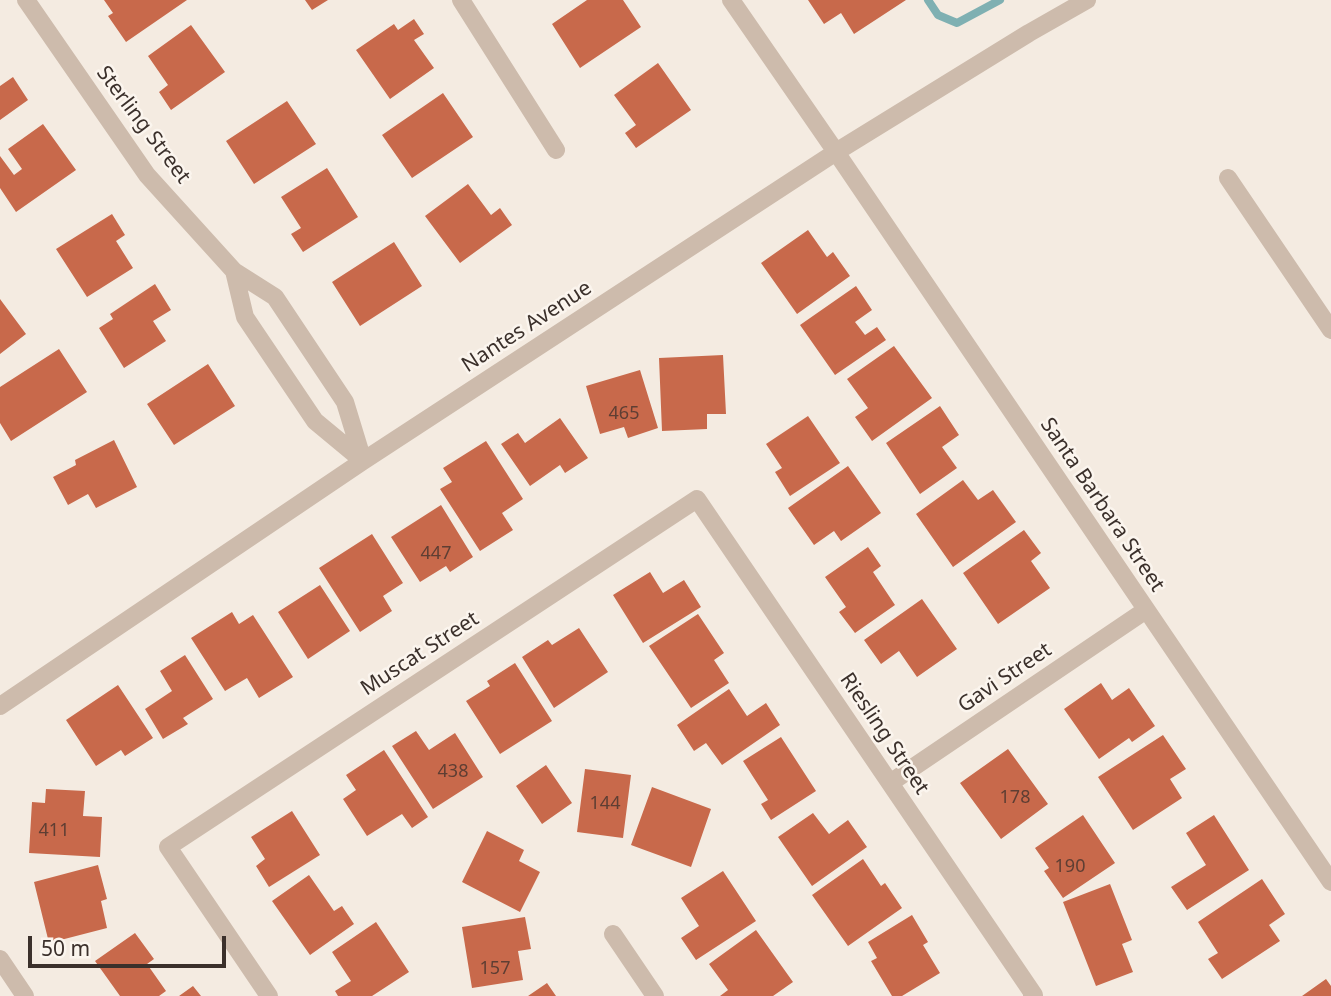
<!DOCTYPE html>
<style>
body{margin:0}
#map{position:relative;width:1331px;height:996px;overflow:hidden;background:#f4ebe1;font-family:"Noto Sans",sans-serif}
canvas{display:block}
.scale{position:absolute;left:28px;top:936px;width:198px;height:32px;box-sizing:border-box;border:4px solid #3b302b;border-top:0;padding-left:9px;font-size:21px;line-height:24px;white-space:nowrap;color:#3b302b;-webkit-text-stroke:5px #fbf5ee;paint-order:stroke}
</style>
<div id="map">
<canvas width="1331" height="996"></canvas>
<div class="scale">50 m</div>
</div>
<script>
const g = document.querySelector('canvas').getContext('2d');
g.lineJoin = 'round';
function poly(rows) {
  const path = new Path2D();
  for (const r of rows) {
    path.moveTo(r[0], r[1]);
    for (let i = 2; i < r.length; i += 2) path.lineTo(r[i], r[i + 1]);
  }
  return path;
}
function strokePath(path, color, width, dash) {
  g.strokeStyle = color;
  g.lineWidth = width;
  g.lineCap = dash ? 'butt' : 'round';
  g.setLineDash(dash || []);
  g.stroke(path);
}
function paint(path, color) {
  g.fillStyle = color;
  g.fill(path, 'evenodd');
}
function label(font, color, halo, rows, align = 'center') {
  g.font = font + ' "Noto Sans",sans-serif';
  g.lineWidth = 5;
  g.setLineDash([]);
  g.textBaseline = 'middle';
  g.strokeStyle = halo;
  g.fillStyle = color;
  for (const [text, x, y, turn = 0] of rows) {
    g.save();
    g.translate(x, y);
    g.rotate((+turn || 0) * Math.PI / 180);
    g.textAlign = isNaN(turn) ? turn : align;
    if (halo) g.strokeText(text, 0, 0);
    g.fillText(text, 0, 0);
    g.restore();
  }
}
const stream = poly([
 [928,0,938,15,957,23,1000,0]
]);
const building = poly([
 [104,0,187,0,126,42,108,16,113,13],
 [305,0,328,0,312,10],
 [587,0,623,0,641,27,580,68,552,24],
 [808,0,906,0,854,34,841,13,824,24],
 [414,19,424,34,414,40,434,68,390,99,356,50,394,24,398,30],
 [191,25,225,72,171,110,159,92,168,85,148,56],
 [658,63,691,110,636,148,625,133,636,125,614,95],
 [13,77,28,100,0,120,0,86],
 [443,93,473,137,412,178,382,135],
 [287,101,316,144,254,184,226,141],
 [43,124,76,170,16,212,0,188,0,156,14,175,22,169,8,149],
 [327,168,358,217,303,252,291,234,301,228,281,197],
 [468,184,491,215,500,208,512,225,460,263,425,216],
 [112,214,125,235,116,241,133,268,87,297,56,249],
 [808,230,827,257,833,252,850,276,797,314,761,263],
 [394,242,422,286,360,326,332,282],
 [155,284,171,310,153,321,166,341,124,368,99,328,113,319,110,314],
 [856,286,872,310,855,322,865,335,877,327,886,340,835,375,800,325],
 [0,299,26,334,0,354],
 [894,346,932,398,872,441,855,417,868,408,847,379],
 [59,349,87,392,11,441,0,423,0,387],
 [723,355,726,414,707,414,707,429,662,431,659,358],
 [208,364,235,406,174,445,147,404],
 [640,370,658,428,628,438,624,427,600,434,586,386],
 [940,406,959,435,942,447,957,468,920,494,886,443],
 [808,416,840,463,790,496,775,472,782,468,766,444],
 [560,418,588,458,565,473,560,465,530,486,501,444,518,433,525,443],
 [114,440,137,487,96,508,88,494,68,505,53,477,76,465,75,460],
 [486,441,523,499,502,513,513,530,480,551,440,489,452,482,443,468],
 [848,466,881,513,841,541,834,531,814,545,788,508],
 [963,480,978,500,993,490,1016,522,953,567,916,514],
 [441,505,473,557,450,572,446,566,420,582,391,537],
 [1024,530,1041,553,1031,561,1050,588,998,624,963,573],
 [372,534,403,583,383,596,392,611,360,632,319,568],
 [868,547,881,566,873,572,895,605,855,633,839,612,846,607,825,577],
 [650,572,663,593,684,580,701,607,643,643,613,595],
 [320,585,350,631,308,659,278,612],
 [922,599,957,649,917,677,899,651,881,664,864,640],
 [232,612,239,624,253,615,293,677,259,698,247,678,225,691,191,638],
 [698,614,724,653,714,660,729,683,691,708,649,646],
 [579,628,608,672,554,708,522,657,548,640,552,645],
 [185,655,213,699,183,718,188,724,163,739,145,709,172,691,160,671],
 [515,663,552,721,500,754,466,701,490,686,487,681],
 [1101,683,1112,700,1129,688,1155,726,1132,742,1129,738,1099,759,1064,709],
 [118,685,153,738,125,756,121,750,96,766,66,720],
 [729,689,747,716,766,703,780,725,722,765,706,743,694,751,677,725],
 [416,731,429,750,455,733,483,777,433,809,392,746],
 [1163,735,1186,769,1170,779,1182,798,1133,830,1098,777],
 [781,737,816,791,771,820,761,804,768,800,743,761],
 [1008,749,1048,804,1001,839,960,783],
 [384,750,428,817,412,828,402,814,367,836,343,799,356,790,346,775],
 [546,765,572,803,542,824,516,786],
 [585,769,631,775,623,838,577,832],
 [652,787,711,809,691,867,631,845],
 [46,789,85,791,83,816,102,817,100,857,29,853,32,802,45,803],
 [292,811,320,855,269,887,256,866,265,859,251,837],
 [813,813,829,834,848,820,867,847,812,886,778,837],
 [1083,815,1115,863,1063,898,1044,871,1049,868,1035,848],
 [1214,815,1249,870,1187,910,1171,887,1206,865,1186,833],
 [487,831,524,850,519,861,540,872,520,912,462,882],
 [863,859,881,886,885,883,902,908,848,946,812,895],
 [98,865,107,899,101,901,107,928,49,943,34,882],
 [723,871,756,921,696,960,681,938,699,926,681,898],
 [309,875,334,911,342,906,354,924,310,955,272,901],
 [1262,879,1285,914,1269,925,1280,941,1222,979,1208,959,1218,953,1198,922],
 [1110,884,1132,940,1122,944,1133,972,1096,986,1063,902],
 [912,915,928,942,923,945,940,973,902,996,892,996,871,961,877,958,868,942],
 [525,917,531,949,518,951,523,980,472,988,462,927],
 [376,922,409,972,372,996,338,996,335,991,351,981,332,952],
 [756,930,793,982,773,996,720,996,728,990,709,964],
 [135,933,154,959,147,964,166,991,159,996,120,996,95,961],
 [1326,979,1331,986,1331,996,1302,996],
 [547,983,556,996,528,996],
 [193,986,201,996,179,996]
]);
const minor = poly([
 [26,0,147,175,234,271,275,297,345,402,363,461],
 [461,0,556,150],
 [731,0,836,152,1331,882],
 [1228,178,1331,330],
 [234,271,245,317,315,421,362,460],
 [0,706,363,461,836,152,1029,33,1087,0],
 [890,783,1146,610],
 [613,934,655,996],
 [0,959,25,996],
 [269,996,168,847,697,499,1034,995,1032,996]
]);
const numberNames = [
 ["465",624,414],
 ["447",436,554],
 ["438",453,772],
 ["178",1015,798],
 ["144",605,804],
 ["411",54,831],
 ["190",1070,867],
 ["157",495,969]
];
const streetNames = [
 ["Sterling Street",143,125,53],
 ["Nantes Avenue",527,327,-33],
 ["Santa Barbara Street",1102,505,56],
 ["Muscat Street",420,654,-33],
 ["Gavi Street",1005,678,-34],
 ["Riesling Street",884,734,56]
];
strokePath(stream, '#7fb0b2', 8);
paint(building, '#c8694b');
strokePath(minor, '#cdbbac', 18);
label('18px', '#5e3e33', null, numberNames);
label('21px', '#3b302b', '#fbf5ee', streetNames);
</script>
